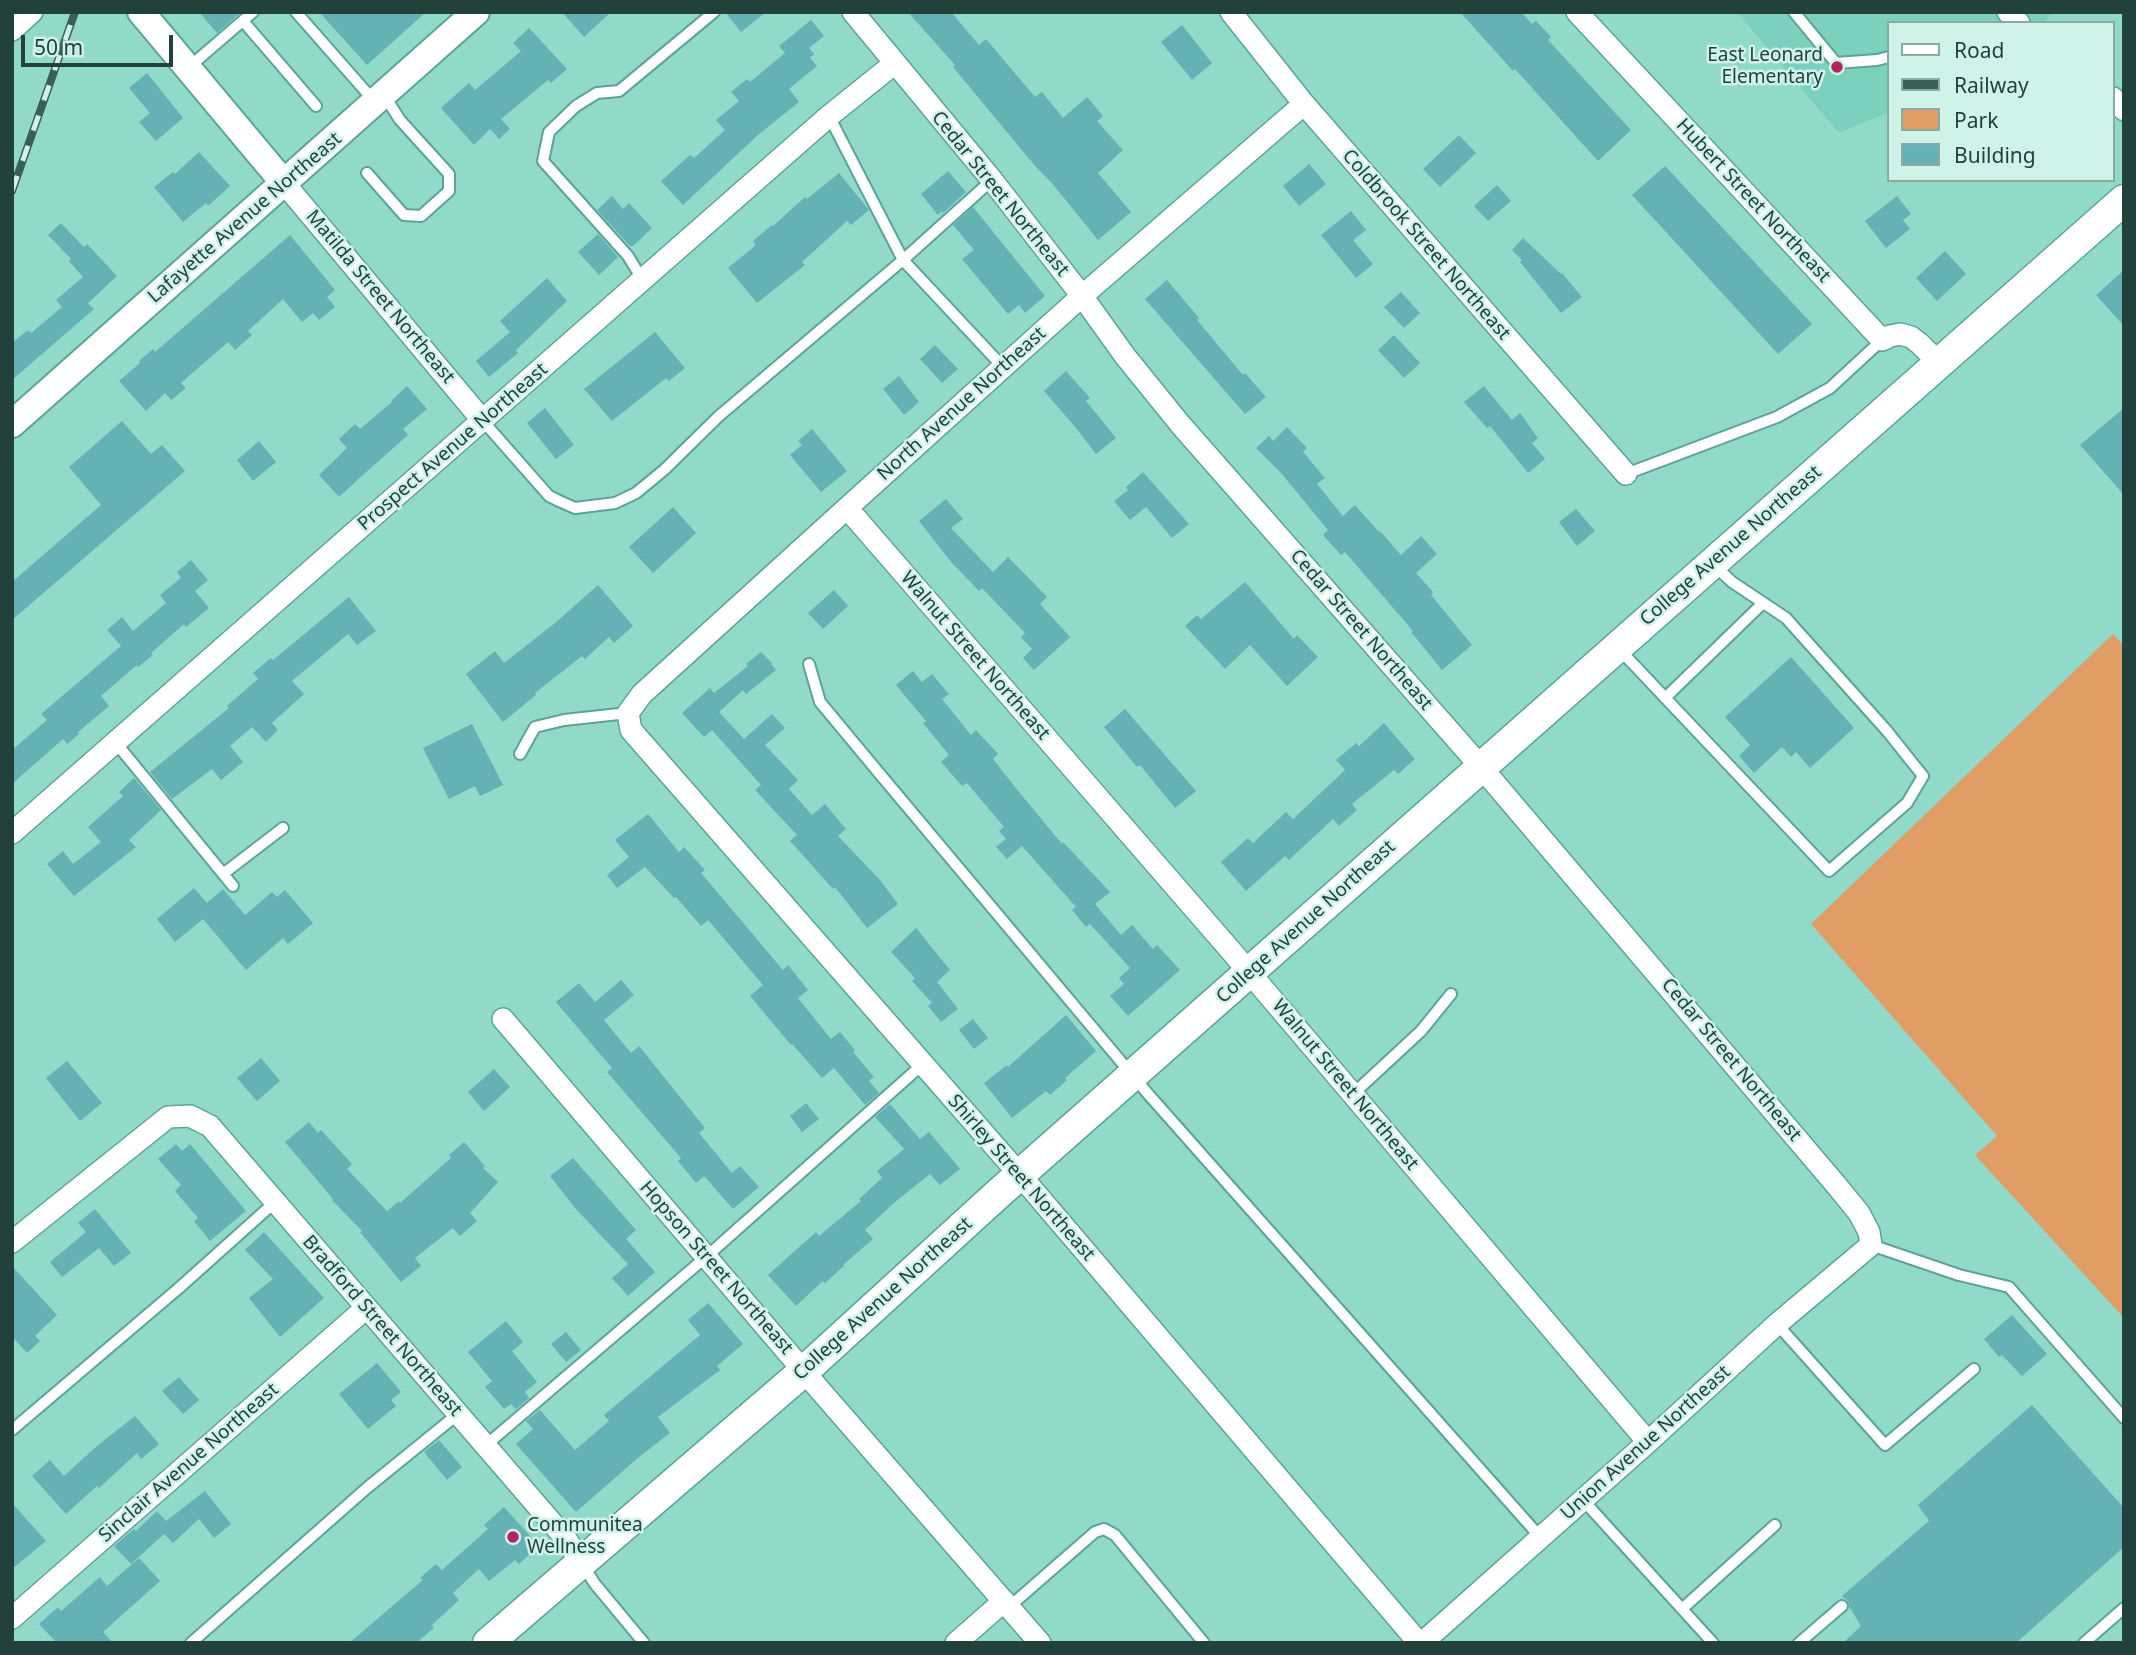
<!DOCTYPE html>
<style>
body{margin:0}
#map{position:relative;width:2136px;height:1655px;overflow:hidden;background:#91d9c9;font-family:"Noto Sans",sans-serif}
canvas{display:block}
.frame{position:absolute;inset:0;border:14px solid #23413b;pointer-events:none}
.legend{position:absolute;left:1887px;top:21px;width:228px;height:161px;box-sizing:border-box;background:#cff2e9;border:2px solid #8aaba3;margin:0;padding:9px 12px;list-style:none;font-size:21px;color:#23413b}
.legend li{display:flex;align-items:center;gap:14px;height:35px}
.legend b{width:35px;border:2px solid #8aaba3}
.scale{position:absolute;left:21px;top:35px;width:152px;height:32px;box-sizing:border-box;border:4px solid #23413b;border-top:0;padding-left:9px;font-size:21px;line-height:24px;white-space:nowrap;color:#23413b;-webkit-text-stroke:5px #cff2e9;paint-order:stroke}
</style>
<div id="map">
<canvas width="2136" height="1655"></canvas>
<div class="frame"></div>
<ul class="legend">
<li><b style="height:9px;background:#fff"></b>Road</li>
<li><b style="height:9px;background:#396058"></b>Railway</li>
<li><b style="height:19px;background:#e19d66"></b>Park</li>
<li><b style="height:19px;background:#65b2b5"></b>Building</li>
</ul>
<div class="scale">50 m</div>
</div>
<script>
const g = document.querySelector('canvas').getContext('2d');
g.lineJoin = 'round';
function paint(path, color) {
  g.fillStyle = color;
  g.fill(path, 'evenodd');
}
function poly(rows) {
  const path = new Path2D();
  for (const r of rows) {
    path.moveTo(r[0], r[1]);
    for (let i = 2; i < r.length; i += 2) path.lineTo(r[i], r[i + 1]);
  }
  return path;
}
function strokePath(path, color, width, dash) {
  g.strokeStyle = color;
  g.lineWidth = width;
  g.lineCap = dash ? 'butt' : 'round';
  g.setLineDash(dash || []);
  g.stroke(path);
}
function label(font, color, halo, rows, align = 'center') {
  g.font = font + ' "Noto Sans",sans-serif';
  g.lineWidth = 5;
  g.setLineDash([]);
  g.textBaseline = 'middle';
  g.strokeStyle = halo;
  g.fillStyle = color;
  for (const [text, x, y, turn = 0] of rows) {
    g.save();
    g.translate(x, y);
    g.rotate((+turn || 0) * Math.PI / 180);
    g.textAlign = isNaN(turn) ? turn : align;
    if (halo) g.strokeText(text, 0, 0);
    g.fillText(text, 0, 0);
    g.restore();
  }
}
const built = poly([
 [1737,12,2052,12,2044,23,1889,23,1889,112,1839,133]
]);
const green = poly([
 [2113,634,2124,646,2124,1318,1975,1155,1997,1136,1811,924]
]);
const building = poly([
 [199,12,241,12,217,33],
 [319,12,426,12,367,65],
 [562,12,611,12,584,37],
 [725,12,766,12,741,32],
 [908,12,951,12,979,45,986,39,1035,97,1042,92,1063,118,1087,97,1103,116,1097,121,1123,150,1098,173,1131,212,1098,240,1051,182,1036,167,977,96,953,67,955,65],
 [1460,12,1521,12,1532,24,1536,21,1551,37,1548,40,1631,130,1598,161,1515,69,1513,71],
 [811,20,824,36,809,48,814,54,810,58,817,66,789,89,799,102,758,135,683,205,661,181,690,155,694,158,725,130,716,120,739,101,731,92,747,79,750,82,785,53,779,46],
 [1182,25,1212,63,1192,80,1161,42],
 [529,28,567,69,551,83,548,80,501,119,510,129,499,139,490,129,474,145,441,108,469,83,475,90,521,51,513,43],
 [147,73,183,118,156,141,139,122,150,113,129,88],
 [1459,135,1476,153,1440,187,1423,169],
 [199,152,230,186,208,206,206,203,183,222,154,187,173,172,175,174],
 [1309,164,1326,184,1299,206,1283,186],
 [1665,166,1812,324,1778,354,1632,195],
 [948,171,966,192,943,213,942,211,938,215,921,194],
 [839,173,869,210,851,225,847,221,802,262,805,265,757,303,728,268,756,245,753,241,772,225,773,226,805,197,807,199],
 [1497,185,1511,201,1488,221,1474,206],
 [612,196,623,209,629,203,652,228,633,246,630,246,597,210],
 [1897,196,1911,214,1903,220,1910,229,1886,248,1865,221],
 [973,207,1045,296,1025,313,1019,305,1008,314,962,259,974,250,953,225],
 [1351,211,1366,230,1353,240,1373,264,1356,278,1321,235],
 [61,223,84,247,87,244,117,276,88,303,94,309,12,380,12,343,28,330,31,333,62,307,56,300,83,277,69,261,71,259,48,235],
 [598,234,618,257,599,275,578,252],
 [290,235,335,290,327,297,335,307,319,320,313,313,302,322,283,299,248,331,252,335,235,350,228,342,181,383,186,388,171,400,165,393,146,411,119,381,140,363,139,361,153,349,155,352],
 [1523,238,1561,274,1562,273,1582,297,1561,313,1520,262,1522,260,1512,250],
 [1945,251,1966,274,1937,301,1916,278],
 [2124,270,2124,326,2096,295],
 [547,278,567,301,516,350,518,353,489,377,476,361,510,332,500,321],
 [1167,280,1199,318,1197,320,1243,375,1245,373,1266,397,1245,414,1145,299],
 [1401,292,1420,313,1404,328,1384,307],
 [655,332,685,368,669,381,666,378,612,421,584,389],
 [1394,335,1420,363,1404,378,1378,350],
 [935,345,958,369,942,383,920,359],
 [1066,371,1090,398,1086,401,1116,438,1096,454,1076,428,1044,391],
 [899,376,919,402,904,415,883,389],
 [407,386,427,409,403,429,408,435,364,474,339,497,319,475,347,448,339,439,355,424,360,429,392,402,391,401],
 [1484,386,1512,420,1520,413,1538,438,1532,443,1545,459,1528,473,1490,426,1487,428,1464,402],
 [545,408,574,445,556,459,527,423],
 [2124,408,2124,495,2080,445],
 [122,421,151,454,162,445,185,471,12,620,12,582,101,505,69,467],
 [1287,427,1307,448,1303,452,1325,478,1317,484,1343,516,1355,505,1379,532,1380,531,1401,555,1421,536,1437,554,1416,573,1433,592,1431,595,1472,645,1442,670,1411,632,1413,631,1345,552,1341,555,1323,535,1328,530,1281,473,1256,448,1269,436,1273,441],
 [812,429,847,471,821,492,790,455,802,445,798,441],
 [259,441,276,462,253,481,237,460],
 [1143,472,1189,524,1172,538,1146,507,1130,520,1114,501,1128,490,1126,487],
 [946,499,963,519,951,528,993,572,1008,557,1047,597,1040,604,1070,637,1034,670,1023,658,1032,649,1021,637,1025,633,982,588,979,591,952,563,919,521],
 [673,507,696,533,653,573,629,547],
 [1576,509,1595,531,1577,546,1559,522],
 [191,560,208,580,195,591,209,608,186,627,184,624,151,653,153,655,138,667,137,665,101,696,109,706,78,732,79,734,67,744,63,739,12,784,12,750,47,720,41,714,121,646,107,630,122,617,133,631,166,603,160,595,181,578,177,572],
 [1245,582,1294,639,1297,635,1318,657,1287,686,1250,645,1225,669,1185,626,1197,615,1201,619],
 [598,585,633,626,614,643,609,637,585,659,582,656,535,693,536,695,503,722,466,674,495,651,504,663,555,623],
 [834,590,848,606,823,629,808,613],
 [349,597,376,631,357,645,348,634,292,681,304,694,272,723,278,730,266,742,252,727,230,746,243,762,221,780,212,769,172,799,150,772,229,708,227,706,258,679,253,673,271,658,273,660],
 [761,652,772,663,771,664,776,670,746,694,743,690,719,712,744,739,772,714,785,728,765,745,798,780,789,789,812,815,825,804,846,829,838,836,880,880,898,904,867,928,835,887,833,889,790,841,797,835,755,790,761,785,712,730,704,737,682,713,710,688,714,693,748,666,746,664],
 [1791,657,1854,728,1810,768,1796,752,1791,757,1782,747,1754,773,1739,756,1750,745,1725,717],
 [913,671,922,682,932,674,949,694,942,699,971,735,976,730,998,754,993,759,1019,792,1062,844,1063,842,1110,892,1095,904,1121,935,1132,925,1153,949,1157,945,1180,970,1128,1016,1110,996,1124,984,1119,978,1130,968,1090,924,1086,927,1072,910,1076,907,1022,846,1007,859,996,847,1006,839,999,831,1004,827,967,783,962,786,941,762,949,755,923,723,926,721,896,685],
 [1125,709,1196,791,1175,808,1140,765,1137,767,1104,727],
 [1384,723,1415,759,1398,774,1394,770,1352,804,1357,810,1339,826,1333,819,1289,860,1285,856,1246,891,1221,862,1248,838,1253,843,1286,812,1293,819,1345,770,1336,760,1356,743,1359,746],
 [472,724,503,785,480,796,475,786,449,799,423,748],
 [134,778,161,810,129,840,136,847,74,896,47,864,63,851,73,864,101,842,88,827,123,796,119,792],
 [648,814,679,852,684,847,705,870,701,873,783,970,788,965,808,990,798,998,831,1039,840,1032,855,1050,853,1052,874,1077,869,1081,879,1093,865,1105,834,1068,822,1078,792,1044,791,1045,750,996,763,985,708,920,701,926,676,897,674,898,645,867,617,888,607,875,629,857,615,840],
 [194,888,207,903,223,889,245,915,272,892,277,897,285,890,313,923,288,944,283,938,246,970,203,919,175,942,157,919],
 [916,928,950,970,937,982,958,1009,941,1022,928,1006,932,1003,912,981,915,978,891,952],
 [621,980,634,995,604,1020,631,1053,639,1046,705,1128,699,1133,732,1173,740,1166,759,1187,733,1209,704,1176,696,1183,678,1161,681,1158,607,1072,612,1068,556,1002,579,983,595,1002],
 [1066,1015,1096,1051,1065,1078,1067,1080,1050,1095,1046,1091,1012,1118,984,1083,1007,1065,1008,1067],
 [973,1019,988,1038,974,1049,959,1030],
 [261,1058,280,1081,257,1101,237,1078],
 [67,1061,102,1103,80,1121,46,1078],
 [494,1069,510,1087,484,1111,468,1092],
 [806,1103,819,1119,802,1132,790,1116],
 [890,1104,920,1139,929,1132,960,1169,940,1185,930,1174,895,1202,865,1230,873,1239,843,1265,844,1266,825,1283,823,1281,796,1306,768,1275,816,1232,819,1236,861,1201,859,1199,882,1178,877,1171,904,1149,875,1117],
 [309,1122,318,1133,321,1130,352,1164,347,1169,387,1211,399,1201,400,1203,451,1158,449,1155,464,1142,485,1166,483,1168,498,1182,470,1213,477,1221,460,1236,453,1228,415,1258,421,1266,401,1282,360,1232,362,1231,332,1200,333,1199,285,1142],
 [176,1144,182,1151,190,1144,246,1211,210,1241,194,1221,198,1218,175,1191,181,1185,158,1159],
 [573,1158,636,1230,626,1239,655,1272,628,1296,612,1278,628,1264,575,1208,550,1176],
 [95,1209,131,1253,114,1266,99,1248,62,1277,50,1262,86,1232,78,1223],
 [264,1232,324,1298,280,1337,249,1298,273,1279,245,1250],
 [12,1266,57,1315,35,1336,40,1341,27,1353,12,1337],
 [708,1303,743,1344,717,1366,720,1370,658,1417,670,1433,639,1457,576,1512,516,1444,533,1429,526,1421,540,1410,575,1450,609,1421,604,1415,700,1335,688,1320],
 [2012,1315,2047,1354,2022,1376,2002,1355,1999,1357,1984,1339],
 [506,1321,523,1342,512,1351,537,1382,525,1392,529,1398,516,1409,511,1404,504,1409,485,1387,492,1381,468,1352],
 [566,1332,581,1350,566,1362,551,1344],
 [377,1363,401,1392,391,1400,396,1406,368,1429,339,1394],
 [179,1377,199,1400,183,1414,162,1391],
 [2032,1405,2124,1508,2124,1547,2016,1643,1843,1643,1861,1626,1850,1608,1848,1601,1842,1596,1929,1521,1918,1505],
 [135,1416,159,1444,141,1459,137,1453,99,1488,97,1486,66,1514,32,1476,50,1460,64,1476,97,1446],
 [439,1440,462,1467,447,1480,424,1452],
 [205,1491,231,1524,214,1538,199,1519,173,1543,164,1534,131,1564,114,1546,134,1529,136,1531,157,1511,166,1521],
 [12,1503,46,1541,12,1569],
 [504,1507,539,1546,519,1564,515,1560,489,1581,479,1569,453,1593,459,1600,432,1625,434,1628,416,1643,349,1643,423,1580,420,1578,436,1564,442,1570,488,1529,484,1525],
 [139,1558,160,1581,103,1632,113,1643,57,1643,39,1624,58,1607,61,1611,100,1577,107,1586]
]);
const service = poly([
 [296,12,375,102],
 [1794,12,1836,63,1877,60,1889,57],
 [243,21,316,106],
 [188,68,253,12],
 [829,116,903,260,1003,367],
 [367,173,404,215,421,216,449,191,449,174,400,120,384,95],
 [642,279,628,256,543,161,549,132,576,106,597,93,619,91,714,12],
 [483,421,549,496,559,501,575,508,615,503,636,493,664,470,719,416,903,260,992,180],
 [1626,474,1777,417,1830,388,1882,340],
 [1619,649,1829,871,1907,803,1923,776,1887,731,1786,618,1732,582,1714,565],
 [809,664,820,702,879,773,1149,1095,1541,1538],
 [1665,698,1763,603],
 [116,743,233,886],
 [520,754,535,727,564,720,628,713],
 [223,874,283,828],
 [1353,1094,1421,1031,1451,994],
 [1871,1245,1959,1275,2009,1287,2124,1418],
 [1777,1324,1885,1445,1974,1369],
 [12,1430,179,1288,275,1202],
 [485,1446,706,1257,923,1064],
 [1583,1500,1713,1643],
 [582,1564,595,1584,644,1643],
 [1009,1607,1095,1532,1104,1529,1115,1535,1204,1643],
 [1682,1609,1775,1525],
 [191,1643,368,1487,458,1414],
 [1799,1643,1842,1606],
 [2084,1643,2124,1608]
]);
const minor = poly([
 [853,12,992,180,1082,296,1125,356,1180,424,1481,767,1837,1186,1859,1213,1869,1232,1871,1245,1777,1324,1648,1442,1422,1643],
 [1231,12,1304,104,1626,474],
 [1577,12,1882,340,1890,336,1900,334,1911,337,1920,344,1939,363],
 [2008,12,2019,23],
 [12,30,32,12],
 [2113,98,2124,110],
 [1304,104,1082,296,847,508,642,694,628,713,631,730,1020,1175,1419,1643],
 [284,183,483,421],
 [847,508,1232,952,1648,1442],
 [12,833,829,116,895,63],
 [503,1019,819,1389,1040,1643],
 [12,1242,168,1117,190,1116,210,1126,566,1539,580,1561],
 [12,1618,366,1308],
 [956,1643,1004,1601]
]);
const tertiary = poly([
 [141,12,284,183],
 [12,424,476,12]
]);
const secondary = poly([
 [488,1643,804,1371,999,1193,2124,200]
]);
const rail = poly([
 [12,191,75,12]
]);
const markers = [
 [1837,67,7,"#b02564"],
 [513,1537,7,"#b02564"]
];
const poiNames = [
 ["East Leonard",1823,56],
 ["Elementary",1823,78],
 ["Communitea",527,1526,"left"],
 ["Wellness",527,1548,"left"]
];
const streetNames = [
 ["Cedar Street Northeast",1000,194,51],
 ["Hubert Street Northeast",1753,201,47],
 ["Lafayette Avenue Northeast",245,218,-41],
 ["Coldbrook Street Northeast",1426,245,49],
 ["Matilda Street Northeast",380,297,50],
 ["North Avenue Northeast",962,404,-42],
 ["Prospect Avenue Northeast",453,447,-41],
 ["College Avenue Northeast",1731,546,-41],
 ["Cedar Street Northeast",1361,630,49],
 ["Walnut Street Northeast",975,656,49],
 ["College Avenue Northeast",1306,922,-42],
 ["Cedar Street Northeast",1731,1060,50],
 ["Walnut Street Northeast",1345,1085,50],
 ["Shirley Street Northeast",1021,1178,49],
 ["Hopson Street Northeast",716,1268,49],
 ["College Avenue Northeast",883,1299,-42],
 ["Bradford Street Northeast",382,1326,49],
 ["Union Avenue Northeast",1646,1443,-42],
 ["Sinclair Avenue Northeast",189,1463,-41]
];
paint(built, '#7cd0be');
paint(green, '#e19d66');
paint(building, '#65b2b5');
strokePath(service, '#5ca495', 14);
strokePath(minor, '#5ca495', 24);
strokePath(tertiary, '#5ca495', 30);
strokePath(secondary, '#5ca495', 33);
strokePath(service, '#fff', 10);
strokePath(minor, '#fff', 21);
strokePath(tertiary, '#fff', 26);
strokePath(secondary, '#fff', 30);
strokePath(rail, '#396058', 8);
strokePath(rail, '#cff2e9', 5, [16]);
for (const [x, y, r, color] of markers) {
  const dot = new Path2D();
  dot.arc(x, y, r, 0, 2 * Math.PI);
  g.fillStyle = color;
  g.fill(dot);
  strokePath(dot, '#cff2e9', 2.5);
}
label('19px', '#23413b', '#cff2e9', poiNames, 'right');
label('19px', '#23413b', '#cff2e9', streetNames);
</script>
